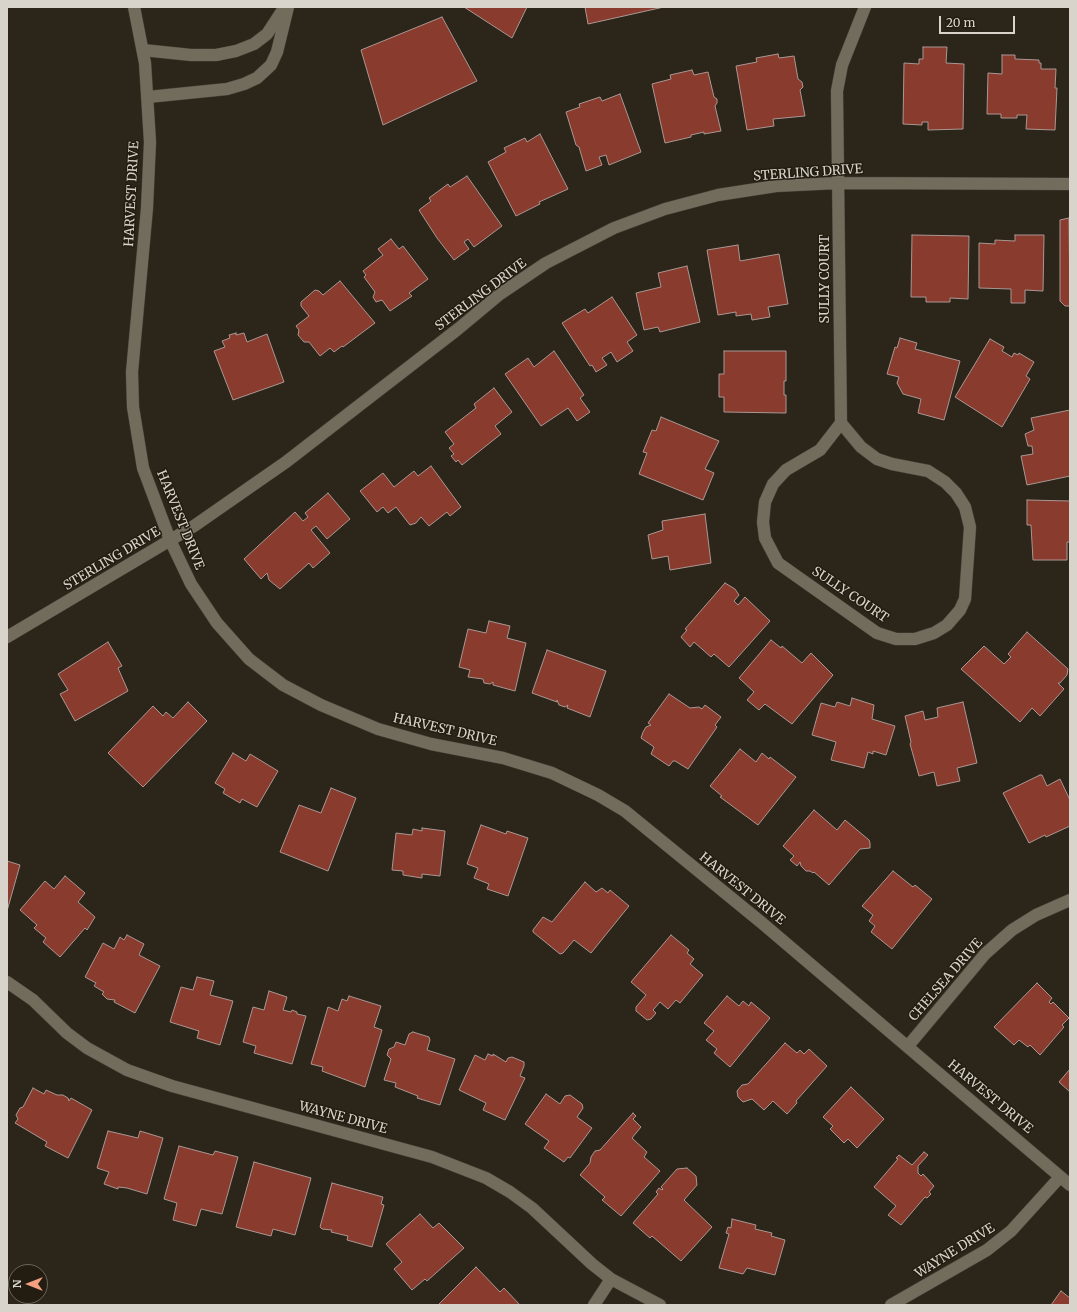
<!DOCTYPE html>
<style>
body{margin:0}
#map{position:relative;width:1077px;height:1312px;overflow:hidden;background:#2c261a;font-family:Merriweather,serif}
canvas{display:block}
.frame{position:absolute;inset:0;border:8px solid #d8d4cc;pointer-events:none}
.north{position:absolute;left:8px;top:1264px;width:40px;height:40px;box-sizing:border-box;background:#221d10;border:1px solid #6b665b;border-radius:50%;rotate:270deg;font-size:11px;font-weight:700;line-height:16px;text-align:center;color:#d8d4cc}
.north::after{content:'';display:block;margin:auto;width:14px;height:18px;background:#f2a080;clip-path:polygon(50% 0,100% 100%,50% 72%,0 100%)}
.scale{position:absolute;left:939px;top:16px;width:76px;height:18px;box-sizing:border-box;border:2px solid #d8d4cc;border-top:0;padding-left:5px;font-size:12px;line-height:14px;white-space:nowrap;color:#d8d4cc;-webkit-text-stroke:3px #221d10;paint-order:stroke}
</style>
<div id="map">
<canvas width="1077" height="1312"></canvas>
<div class="frame"></div>
<div class="north">N</div>
<div class="scale">20 m</div>
</div>
<script>
const g = document.querySelector('canvas').getContext('2d');
g.lineJoin = 'round';
function paint(path, color) {
  g.fillStyle = color;
  g.fill(path, 'evenodd');
}
function poly(rows) {
  const path = new Path2D();
  for (const r of rows) {
    path.moveTo(r[0], r[1]);
    for (let i = 2; i < r.length; i += 2) path.lineTo(r[i], r[i + 1]);
  }
  return path;
}
function strokePath(path, color, width, dash) {
  g.strokeStyle = color;
  g.lineWidth = width;
  g.lineCap = dash ? 'butt' : 'round';
  g.setLineDash(dash || []);
  g.stroke(path);
}
function label(font, color, halo, rows, align = 'center') {
  g.font = font + ' Merriweather,serif';
  g.lineWidth = 3;
  g.setLineDash([]);
  g.textBaseline = 'middle';
  g.strokeStyle = halo;
  g.fillStyle = color;
  for (const [text, x, y, turn = 0] of rows) {
    g.save();
    g.translate(x, y);
    g.rotate((+turn || 0) * Math.PI / 180);
    g.textAlign = isNaN(turn) ? turn : align;
    if (halo) g.strokeText(text, 0, 0);
    g.fillText(text, 0, 0);
    g.restore();
  }
}
const building = poly([
 [464,7,527,7,512,38,464,7],
 [585,7,664,7,588,24,585,7],
 [442,17,477,81,383,125,361,50,442,17],
 [923,47,947,47,946,63,964,64,963,129,928,130,928,122,922,122,922,125,903,124,904,63,919,64,919,59,923,59,923,47],
 [778,54,779,58,794,56,798,79,802,82,803,87,800,90,805,116,773,119,774,126,747,130,736,66,757,62,756,58,778,54],
 [1002,55,1015,55,1015,59,1039,60,1039,63,1041,63,1041,69,1056,69,1055,88,1057,88,1055,130,1026,129,1027,115,1017,115,1017,118,1001,118,1001,114,987,114,988,73,1002,74,1002,55],
 [692,70,694,75,708,72,714,97,717,99,717,103,715,106,721,131,704,134,704,132,691,135,691,137,665,143,652,84,671,79,670,75,692,70],
 [620,94,641,152,609,165,606,155,599,157,602,165,586,171,579,147,576,145,566,112,580,107,579,104,600,97,602,101,620,94],
 [540,134,568,189,539,202,540,204,516,216,488,162,506,152,504,148,525,138,527,142,540,134],
 [467,176,502,226,474,247,468,239,464,242,469,249,454,260,437,238,419,210,431,201,429,198,448,184,450,187,467,176],
 [1069,218,1070,306,1065,306,1060,301,1060,220,1069,218],
 [912,235,969,236,968,299,950,298,950,302,926,302,926,297,911,297,912,235],
 [1015,235,1044,235,1043,291,1025,290,1025,303,1011,303,1011,289,979,288,979,243,995,244,995,240,1015,241,1015,235],
 [391,239,399,249,403,246,428,279,409,293,412,296,390,311,382,300,376,302,373,297,375,292,364,277,366,275,363,271,383,255,378,249,391,239],
 [738,245,740,261,779,254,788,304,768,307,770,317,752,320,751,314,736,316,736,312,718,315,707,250,738,245],
 [687,266,700,322,660,332,658,327,644,330,636,293,661,287,658,273,687,266],
 [340,281,375,323,343,347,342,346,334,352,330,348,320,356,309,342,304,342,298,335,299,330,296,326,309,316,301,306,301,302,315,290,319,291,323,295,340,281],
 [612,297,637,335,627,342,633,351,617,362,611,352,602,358,607,365,596,372,592,365,590,366,562,323,585,309,588,313,612,297],
 [236,333,236,335,244,333,247,342,267,334,284,382,233,400,214,351,225,347,222,341,230,338,229,335,236,333],
 [900,338,917,343,915,349,960,361,944,420,918,413,921,399,903,394,897,383,899,377,887,374,895,347,897,348,900,338],
 [990,339,1004,347,1002,351,1012,357,1014,353,1018,355,1019,353,1034,362,1026,376,1030,379,1002,427,955,397,990,339],
 [554,351,584,395,580,398,590,412,577,421,568,408,541,426,505,374,528,358,534,367,554,351],
 [724,351,786,351,786,381,784,381,784,395,786,395,786,413,724,412,724,397,719,397,719,374,724,374,724,351],
 [494,388,512,412,495,426,501,434,462,465,458,460,456,462,451,456,454,454,449,448,454,444,445,432,476,408,474,404,494,388],
 [1070,410,1070,476,1027,485,1021,456,1033,454,1032,446,1028,446,1025,434,1034,430,1031,418,1070,410],
 [661,417,719,441,705,469,714,473,703,500,639,474,647,453,643,452,652,430,656,431,661,417],
 [431,466,461,507,450,516,447,512,429,526,421,517,416,523,410,525,396,507,388,513,383,507,377,512,360,491,383,473,394,487,414,471,418,476,431,466],
 [328,493,350,519,327,539,316,526,311,530,330,553,313,568,309,563,280,589,269,580,267,573,261,579,244,559,295,512,303,521,308,517,305,513,328,493],
 [1027,500,1070,501,1070,542,1067,542,1067,560,1033,560,1031,525,1027,525,1027,500],
 [705,514,711,563,670,570,668,556,652,559,648,535,663,530,662,521,705,514],
 [725,583,735,589,739,595,734,601,738,605,745,597,770,621,729,667,714,654,711,657,694,642,690,647,681,637,687,630,685,629,725,583],
 [489,621,510,626,507,638,526,643,515,691,493,685,493,682,490,684,484,683,483,679,468,677,470,670,459,667,468,629,486,633,489,621],
 [1027,632,1068,669,1067,675,1060,683,1058,683,1064,689,1040,716,1032,708,1020,722,961,669,984,646,1004,664,1011,657,1008,654,1027,632],
 [771,640,781,648,782,646,802,663,811,653,833,675,792,724,765,704,759,710,747,700,754,692,739,678,771,640],
 [108,642,122,666,118,668,128,691,75,721,60,694,68,690,58,674,108,642],
 [547,650,606,671,590,717,567,708,568,705,565,707,559,705,557,700,557,702,532,693,547,650],
 [669,694,690,708,699,707,702,709,705,705,721,717,715,725,717,727,688,769,675,761,673,761,669,766,651,754,654,747,641,738,643,732,646,727,651,725,648,723,669,694],
 [852,698,874,705,872,719,895,726,886,755,873,751,873,754,868,752,864,768,831,760,836,742,812,735,821,703,835,707,837,702,850,706,852,698],
 [188,702,207,721,143,787,108,753,153,706,163,716,166,712,173,718,188,702],
 [963,702,977,763,957,768,960,781,937,786,934,772,919,776,910,744,911,742,905,716,923,711,925,720,938,717,937,708,963,702],
 [740,749,756,762,762,753,769,759,770,757,796,777,758,825,720,797,722,796,710,786,740,749],
 [233,753,246,761,250,754,278,771,257,807,242,799,240,803,223,793,225,789,215,783,233,753],
 [1040,775,1042,775,1047,786,1060,779,1070,800,1070,826,1046,837,1045,835,1029,843,1003,793,1040,775],
 [331,788,356,798,328,871,280,852,299,805,321,813,331,788],
 [814,810,837,830,845,820,869,840,870,843,870,848,860,849,829,885,814,872,813,873,810,871,806,871,801,866,800,862,797,866,790,860,794,856,783,846,814,810],
 [481,825,506,834,507,831,528,838,508,896,487,889,489,884,474,878,478,868,467,864,481,825],
 [422,828,445,831,440,876,422,874,422,878,403,875,403,871,392,870,396,833,412,835,413,829,422,831,422,828],
 [7,861,20,865,7,911,7,861],
 [893,871,913,887,915,885,932,899,892,949,871,932,875,926,869,921,873,915,862,906,893,871],
 [65,876,85,893,78,902,95,917,87,930,85,928,60,957,43,942,46,938,34,928,37,925,20,910,45,881,54,889,65,876],
 [585,882,596,892,602,888,608,893,610,890,629,906,591,953,574,940,563,953,560,954,533,932,533,930,543,917,552,922,585,882],
 [127,935,144,944,139,955,160,966,135,1013,114,1002,115,1000,107,999,102,994,104,992,94,986,96,983,85,977,103,943,114,949,120,937,124,940,127,935],
 [671,935,689,950,687,953,694,959,690,964,703,975,680,1003,676,1000,668,1009,660,1002,653,1010,656,1013,651,1019,647,1020,636,1011,636,1007,646,995,631,982,671,935],
 [197,977,214,981,210,995,233,1001,220,1045,197,1038,199,1031,170,1022,181,987,193,990,197,977],
 [1037,983,1052,998,1049,1002,1051,1004,1053,1002,1069,1018,1062,1025,1064,1027,1040,1055,1030,1045,1028,1047,1019,1040,1014,1045,994,1027,1037,983],
 [269,991,287,997,283,1010,291,1012,292,1010,297,1012,297,1014,306,1016,292,1064,254,1053,256,1046,243,1042,253,1007,264,1010,269,991],
 [349,996,381,1006,374,1027,382,1030,365,1087,322,1071,323,1067,311,1064,328,1007,338,1011,342,999,347,1001,349,996],
 [727,996,739,1006,743,1001,749,1006,751,1002,770,1018,730,1067,714,1053,717,1049,706,1040,714,1031,704,1023,727,996],
 [413,1032,429,1037,430,1040,427,1050,455,1059,440,1105,417,1098,418,1096,395,1087,396,1083,384,1080,391,1059,387,1055,389,1049,394,1047,396,1042,405,1045,409,1034,413,1032],
 [785,1043,797,1053,800,1050,804,1054,809,1049,827,1066,796,1101,797,1103,787,1114,773,1101,764,1110,752,1099,743,1102,738,1097,737,1091,742,1085,748,1084,785,1043],
 [488,1054,493,1056,493,1054,506,1062,508,1058,512,1057,524,1062,524,1066,520,1076,525,1078,505,1120,483,1110,486,1103,459,1090,475,1055,485,1060,488,1054],
 [1070,1069,1070,1092,1059,1082,1070,1069],
 [851,1087,884,1119,857,1148,848,1139,844,1143,830,1129,833,1126,823,1117,851,1087],
 [33,1088,44,1094,46,1090,57,1095,63,1095,68,1098,69,1101,71,1098,92,1110,68,1158,45,1146,47,1142,15,1123,18,1119,16,1115,20,1108,23,1107,33,1088],
 [546,1094,560,1104,565,1096,570,1095,582,1104,583,1108,577,1117,592,1128,570,1158,568,1157,564,1162,544,1148,549,1141,525,1124,546,1094],
 [633,1113,636,1116,633,1119,641,1127,632,1138,647,1152,644,1157,660,1171,621,1216,602,1200,605,1197,580,1175,590,1163,591,1157,595,1151,600,1150,633,1113],
 [108,1131,138,1138,140,1131,163,1138,147,1194,127,1188,118,1187,118,1189,104,1184,109,1172,97,1168,108,1131],
 [179,1146,213,1155,215,1151,238,1157,222,1214,201,1209,196,1226,173,1220,177,1203,164,1199,179,1146],
 [924,1152,928,1155,918,1166,918,1173,921,1176,923,1174,934,1186,929,1192,931,1194,927,1198,925,1197,901,1225,888,1215,896,1206,874,1187,898,1159,896,1158,899,1155,912,1165,924,1152],
 [254,1162,311,1178,295,1235,273,1229,271,1236,236,1227,254,1162],
 [687,1168,696,1176,697,1185,684,1200,712,1227,681,1261,652,1236,650,1238,633,1223,658,1194,656,1192,659,1188,662,1190,663,1189,661,1187,677,1169,687,1168],
 [332,1183,383,1197,381,1204,384,1205,372,1247,347,1240,348,1236,331,1232,332,1230,322,1229,320,1227,332,1183],
 [420,1214,433,1228,439,1223,464,1248,427,1281,425,1279,412,1290,394,1269,402,1262,386,1244,420,1214],
 [732,1219,756,1225,755,1229,772,1233,771,1236,785,1240,775,1275,747,1268,743,1274,719,1268,729,1234,726,1233,728,1227,731,1228,732,1219],
 [476,1267,500,1292,504,1288,520,1305,438,1305,476,1267],
 [1061,1291,1070,1298,1070,1305,1051,1305,1061,1291]
]);
const street = poly([
 [143,50,191,55,216,55,236,51,254,44,267,34,284,8],
 [148,97,227,89,244,84,257,78,271,65,277,52,288,7],
 [841,423,861,447,877,459,892,464,928,471,945,482,956,493,965,507,970,527,965,599,960,610,947,625,934,633,915,639,896,639,877,633,778,563,765,538,763,522,765,502,773,484,786,470,820,450,841,423],
 [841,423,837,91,842,65,865,7],
 [7,637,194,526,286,462,458,329,500,294,546,263,614,228,665,209,718,195,776,186,838,183,1070,184],
 [7,982,33,1000,67,1033,87,1048,127,1070,172,1086,432,1157,486,1178,510,1192,532,1208,592,1264,611,1279,660,1305],
 [908,1046,985,954,1012,930,1036,915,1070,900],
 [594,1305,611,1279],
 [891,1305,987,1250,1011,1231,1060,1177]
]);
const secondary = poly([
 [134,7,145,63,150,142,147,208,132,372,133,407,143,468,170,540,191,584,217,623,249,659,283,685,321,705,378,729,431,744,503,758,552,773,598,795,625,811,762,923,1070,1185]
]);
const streetNames = [
 ["STERLING DRIVE",808,173,-4],
 ["HARVEST DRIVE",132,194,-87],
 ["SULLY COURT",825,279,-90],
 ["STERLING DRIVE",481,295,-37],
 ["HARVEST DRIVE",180,520,68],
 ["STERLING DRIVE",112,559,-31],
 ["SULLY COURT",850,595,34],
 ["HARVEST DRIVE",445,730,13],
 ["HARVEST DRIVE",742,889,39],
 ["CHELSEA DRIVE",946,980,-49],
 ["HARVEST DRIVE",990,1097,40],
 ["WAYNE DRIVE",343,1118,15],
 ["WAYNE DRIVE",955,1251,-32]
];
paint(building, '#893b2e');
strokePath(building, '#aa9793', 1);
strokePath(street, '#474238', 13);
strokePath(secondary, '#474238', 13);
strokePath(street, '#726c5d', 12);
strokePath(secondary, '#726c5d', 12);
label('13px', '#d8d4cc', '#221d10', streetNames);
</script>
